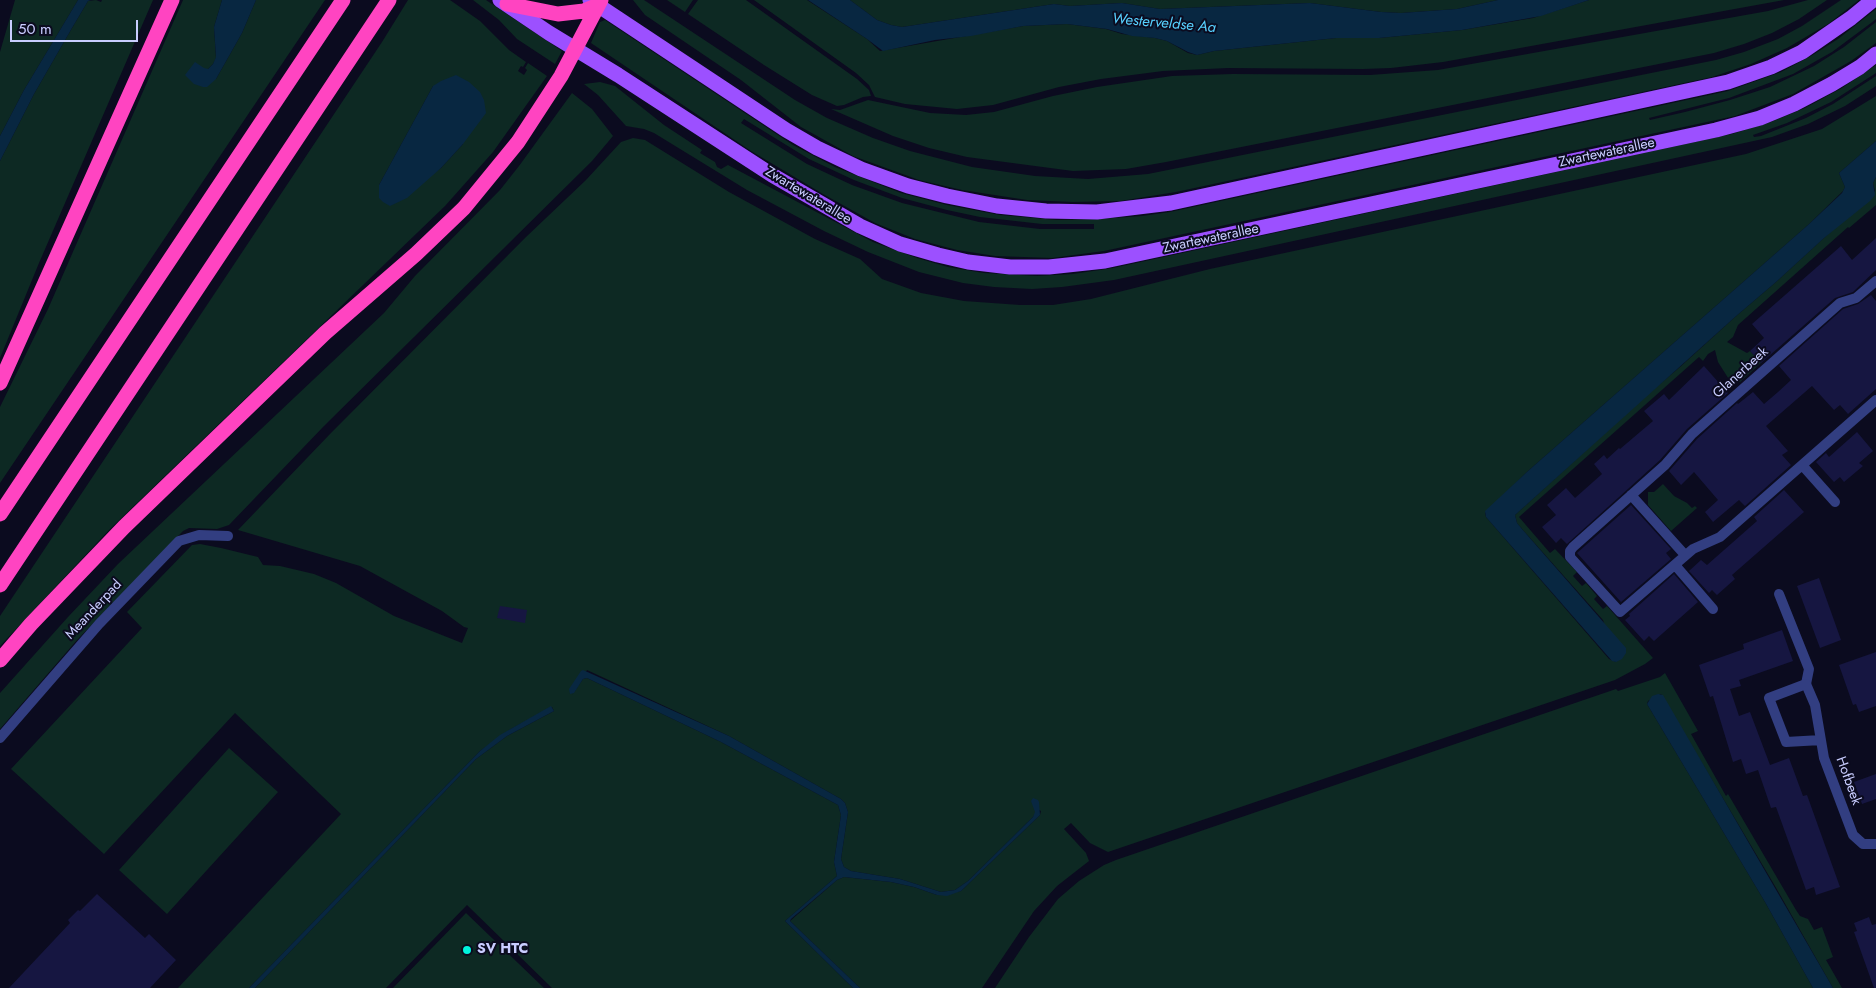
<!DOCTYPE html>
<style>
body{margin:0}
#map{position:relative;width:1876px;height:988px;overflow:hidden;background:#0b0b1f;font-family:Jost,sans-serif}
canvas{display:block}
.scale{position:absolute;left:10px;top:20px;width:128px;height:22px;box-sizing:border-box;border:2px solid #c9cdff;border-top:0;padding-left:6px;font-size:15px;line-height:18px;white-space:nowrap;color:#c9cdff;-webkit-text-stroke:4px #0b0b1f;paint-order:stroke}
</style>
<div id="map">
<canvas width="1876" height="988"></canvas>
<div class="scale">50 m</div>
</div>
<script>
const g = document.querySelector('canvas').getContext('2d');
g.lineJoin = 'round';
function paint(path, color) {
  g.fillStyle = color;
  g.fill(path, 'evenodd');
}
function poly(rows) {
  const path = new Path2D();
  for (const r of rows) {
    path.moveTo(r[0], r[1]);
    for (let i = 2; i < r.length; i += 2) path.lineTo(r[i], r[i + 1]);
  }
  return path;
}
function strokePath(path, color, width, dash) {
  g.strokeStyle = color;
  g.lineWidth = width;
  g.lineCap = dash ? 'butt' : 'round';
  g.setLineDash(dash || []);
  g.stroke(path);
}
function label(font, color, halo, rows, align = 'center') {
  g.font = font + ' Jost,sans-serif';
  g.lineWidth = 4;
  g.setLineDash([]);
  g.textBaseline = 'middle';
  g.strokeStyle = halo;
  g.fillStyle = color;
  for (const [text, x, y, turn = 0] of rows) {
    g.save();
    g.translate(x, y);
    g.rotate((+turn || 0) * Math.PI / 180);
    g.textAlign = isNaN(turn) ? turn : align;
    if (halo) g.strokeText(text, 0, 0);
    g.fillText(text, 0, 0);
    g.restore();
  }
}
const green = poly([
 [15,0,78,0,24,90,0,136,0,52],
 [96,0,101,2,102,0,153,0,39,263,0,358,0,161,34,94,72,28,88,1],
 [183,0,222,0,214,27,216,58,213,64,208,69,216,79,242,33,256,0,325,0,0,483,0,407,48,309],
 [408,0,450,0,480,21,509,50,526,62,523,67,521,66,518,71,524,75,527,70,525,68,528,63,547,76,493,152,445,206,110,529,0,646,0,616,382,42],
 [433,86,463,144,441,168,425,180,379,185],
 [473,0,486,0,562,51,555,64,517,39,499,20],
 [633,0,644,0,795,100,827,118,873,138,910,151,972,167,1035,176,1088,179,1148,174,1716,60,1744,52,1778,39,1802,26,1841,0,1859,0,1828,24,1787,48,1751,64,1712,77,1176,192,1120,201,1073,202,1027,200,962,190,919,180,853,156,801,127,741,80,645,15],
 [667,0,693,0,685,12],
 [698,0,746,0,857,79,869,90,871,96,863,97,844,105,837,106,812,95,764,65,688,14],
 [754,0,807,0,867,39,880,51,1023,26,1067,24,1106,29,1122,34,1155,38,1167,41,1188,53,1197,55,1214,51,1336,38,1379,38,1462,30,1533,18,1589,0,1784,0,1443,62,1391,68,1363,69,1228,68,1163,71,1101,79,1059,87,993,105,957,109,905,104,875,97,869,85,856,73],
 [850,0,1498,0,1457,9,1401,13,1381,12,1310,3,1160,9,1122,3,1070,6,1054,4,902,27,891,25,877,20],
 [1808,0,1827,0,1799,19,1772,33,1744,44,1714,53,1166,162,1126,169,1073,171,967,157,929,148,893,136,831,109,840,110,868,100,930,113,966,115,994,112,1053,96,1097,87,1172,76,1233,74,1370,75,1438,70,1768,11],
 [1876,9,1876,19,1871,23,1832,52,1793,74,1729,98,1649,118,1650,120,1685,112,1730,100,1770,87,1814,66,1844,47,1876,22,1876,43,1851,61,1793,94,1735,116,1104,251,1052,258,995,256,957,250,915,239,875,223,823,194,751,151,591,43,600,22,605,20,793,145,835,167,901,193,947,205,1000,215,1057,220,1100,219,1142,216,1170,212,1728,91,1781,72,1811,56,1838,39],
 [744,119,809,159,854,180,902,198,947,210,980,217,1042,224,1094,224,1094,229,1040,229,979,222,902,203,852,185,807,164,741,123],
 [1876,65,1876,73,1831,102,1787,123,1753,135,1754,137,1761,136,1806,118,1833,104,1876,76,1876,86,1845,106,1808,124,1772,137,1114,280,1062,287,1032,289,994,287,963,283,919,272,868,252,824,231,747,190,654,133,644,129,626,126,598,95,584,84,600,82,615,86,664,125,702,150,700,153,715,162,717,167,721,169,728,165,873,242,917,258,948,267,984,273,1037,276,1073,274,1113,268,1732,134,1771,122,1805,108,1842,88],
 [572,93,592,109,613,136,592,161,324,426,229,525,217,529,189,528,183,531,77,640,0,729,0,693,68,617,118,564,384,313,415,276,500,190,519,166],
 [1876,96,1876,141,1839,173,1845,187,1843,191,1808,225,1528,471,1485,513,1486,517,1609,659,1616,662,1603,620,1522,529,1517,523,1515,515,1647,395,1680,367,1735,317,1776,282,1875,191,1873,183,1876,177,1876,205,1849,228,1848,227,1738,325,1733,337,1727,342,1747,353,1750,351,1761,363,1740,382,1727,383,1730,381,1718,362,1715,350,1708,354,1703,361,1699,357,1519,517,1550,553,1555,549,1577,572,1573,576,1582,586,1586,583,1597,596,1594,599,1603,609,1607,606,1653,658,1645,664,1615,680,1108,852,1090,843,1071,823,1064,829,1086,853,1089,861,1057,886,1034,911,982,988,860,988,790,921,837,880,844,877,891,882,914,887,937,895,961,891,1040,815,1041,811,1035,808,1035,814,1033,817,968,881,955,890,941,892,900,879,851,871,844,867,841,859,848,812,845,803,841,799,729,736,587,670,572,695,583,679,587,678,721,742,838,805,841,815,834,862,837,876,785,921,853,988,552,988,467,905,386,988,255,988,476,759,507,736,554,711,552,707,511,729,480,751,249,988,178,988,341,814,235,713,104,854,11,769,142,628,127,612,192,545,200,544,221,548,258,557,263,565,280,566,314,574,336,583,394,616,462,643,468,628,464,627,442,611,360,566,238,530,330,434,526,237,586,180,621,142,633,138,645,140,729,192,815,239,860,259,882,279,921,293,964,301,1020,305,1053,305,1091,299,1210,269,1746,154,1822,129],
 [1663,484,1674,496,1687,503,1692,508,1695,506,1697,508,1671,531,1648,505,1648,492,1654,492],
 [1665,673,1698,731,1691,734,1726,796,1728,794,1796,910,1800,916,1808,919,1814,930,1822,927,1833,957,1826,960,1842,988,1833,988,1775,886,1661,694,1648,701,1647,704,1765,902,1813,988,995,988,1029,937,1058,899,1079,881,1104,865,1116,860,1616,689,1618,691,1660,677],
 [229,748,278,792,167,914,119,870],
 [466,913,544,988,393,988]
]);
const water = poly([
 [78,0,91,0,88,1,72,28,34,94,0,161,0,136,24,90],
 [222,0,256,0,242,33,216,79,207,87,203,87,194,84,185,75,195,62,204,68,208,69,213,64,216,57,214,27],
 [808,0,850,0,877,20,891,25,902,27,1054,4,1070,6,1122,3,1160,9,1310,3,1381,12,1401,13,1457,9,1498,0,1589,0,1541,16,1462,30,1379,38,1336,38,1214,51,1197,55,1188,52,1167,41,1155,38,1132,36,1107,29,1067,24,1023,26,971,36,935,40,883,51,867,39],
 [456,75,469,82,480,92,484,100,486,113,463,144,441,168,407,198,390,206,383,202,379,198,379,185,433,86,441,81],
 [1876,141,1876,177,1873,183,1875,195,1870,201,1824,238,1776,282,1735,317,1515,515,1517,523,1522,529,1626,648,1626,653,1622,659,1616,662,1612,661,1486,517,1485,511,1528,471,1808,225,1842,193,1845,187,1839,173],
 [583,670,729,736,841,799,845,803,848,812,841,859,844,867,851,871,900,879,941,892,955,890,968,881,1033,817,1035,812,1031,801,1033,798,1038,800,1039,802,1040,815,961,891,947,896,937,895,914,887,891,882,844,877,837,880,791,919,790,921,860,988,853,988,785,921,837,876,834,862,841,815,838,805,721,742,587,678,583,679,574,693,570,694,569,689,581,671],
 [1658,694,1663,695,1833,988,1813,988,1765,902,1647,704,1652,696],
 [551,706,554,711,507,736,476,759,255,988,249,988,480,751,500,735]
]);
const building = poly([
 [1876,238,1876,270,1853,292,1835,298,1761,363,1750,351,1764,338,1752,324,1841,246,1852,260],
 [1871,295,1876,301,1876,389,1848,414,1840,405,1834,410,1812,386,1766,426,1788,451,1782,455,1791,465,1745,506,1739,500,1713,522,1705,512,1718,500,1694,472,1681,485,1669,471,1697,439,1737,403,1738,404,1753,392,1764,404,1778,392,1791,380,1779,366,1843,309,1858,304],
 [1704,366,1728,393,1687,429,1660,460,1567,544,1561,538,1556,543,1542,527,1556,515,1547,505,1566,488,1575,498,1602,474,1594,464,1604,455,1607,459,1619,448,1620,449,1653,421,1644,411,1664,394,1669,400],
 [1857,432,1873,451,1859,463,1863,466,1844,482,1840,477,1834,482,1816,462,1826,453,1829,457],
 [1784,490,1804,512,1732,575,1735,579,1717,595,1712,590,1709,593,1689,571,1701,560,1707,565,1757,521,1754,517],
 [1631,505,1671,549,1666,553,1671,559,1621,602,1577,553],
 [1674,574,1698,602,1654,641,1649,636,1644,641,1625,620,1630,616,1629,614],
 [1819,578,1841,640,1820,648,1797,586],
 [500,606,527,610,525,623,497,618],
 [1782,630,1793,661,1739,680,1741,686,1730,689,1739,716,1750,712,1770,765,1789,758,1803,796,1807,795,1840,887,1816,895,1814,887,1806,890,1776,807,1771,808,1758,770,1746,774,1741,759,1733,762,1713,696,1710,697,1699,665,1744,649,1743,644],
 [1876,652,1876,706,1859,712,1856,704,1853,705,1839,665],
 [1876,774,1876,799,1862,804,1854,782],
 [97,894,145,938,149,934,176,960,150,988,9,988,70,923,68,920,78,910,80,911],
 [1869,917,1872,925,1876,924,1876,988,1874,988,1854,932,1857,931,1854,923]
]);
const lane = poly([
 [1779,594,1809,669,1806,684]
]);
const street = poly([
 [1876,281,1856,298,1840,303,1692,434,1665,465,1573,547,1570,551,1570,557,1620,612,1693,549,1720,537,1876,400],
 [1802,465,1835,502],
 [1631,495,1685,555],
 [1675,565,1713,609],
 [0,738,99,624,179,541,199,535,228,536],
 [1821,740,1786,742,1769,698,1806,684,1815,705,1824,758,1853,835,1863,844,1876,844]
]);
const primary = poly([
 [500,0,549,33,618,75,772,175,860,226,900,244,938,255,968,262,1010,267,1049,267,1105,261,1716,130,1760,118,1794,104,1832,84,1860,67,1876,54],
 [590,0,786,130,817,148,861,169,908,186,947,196,997,206,1046,211,1097,212,1171,203,1728,82,1771,67,1802,52,1851,18,1873,0]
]);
const highway = poly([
 [507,4,558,14,584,11,598,5],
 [0,383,172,0],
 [0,514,343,0],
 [0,585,389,0],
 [0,660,31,624,124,527,325,333,416,254,464,208,518,142,561,76,601,0]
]);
const markers = [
 [467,950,5,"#00f4dd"]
];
const streetNames = [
 ["Zwartewaterallee",1607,153,-12],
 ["Zwartewaterallee",808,196,31],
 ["Zwartewaterallee",1211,239,-12],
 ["Glanerbeek",1741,373,-42],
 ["Meanderpad",94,610,-47],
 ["Hofbeek",1848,781,70]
];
const poiNames = [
 ["SV HTC",477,950]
];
const waterNames = [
 ["Westerveldse Aa",1164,24,5]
];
paint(green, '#0d2923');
paint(water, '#082741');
paint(building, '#161641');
strokePath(lane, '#323e81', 10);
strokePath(street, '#323e81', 10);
strokePath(primary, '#9c50ff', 15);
strokePath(highway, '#ff44c1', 15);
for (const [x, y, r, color] of markers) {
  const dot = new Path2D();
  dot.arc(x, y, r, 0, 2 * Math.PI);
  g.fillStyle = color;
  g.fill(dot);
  strokePath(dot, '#0b0b1f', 2);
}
label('14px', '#c9cdff', '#0b0b1f', streetNames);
label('bold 14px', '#c9cdff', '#0b0b1f', poiNames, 'left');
label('italic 15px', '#57d1ff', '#0b0b1f', waterNames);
</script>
